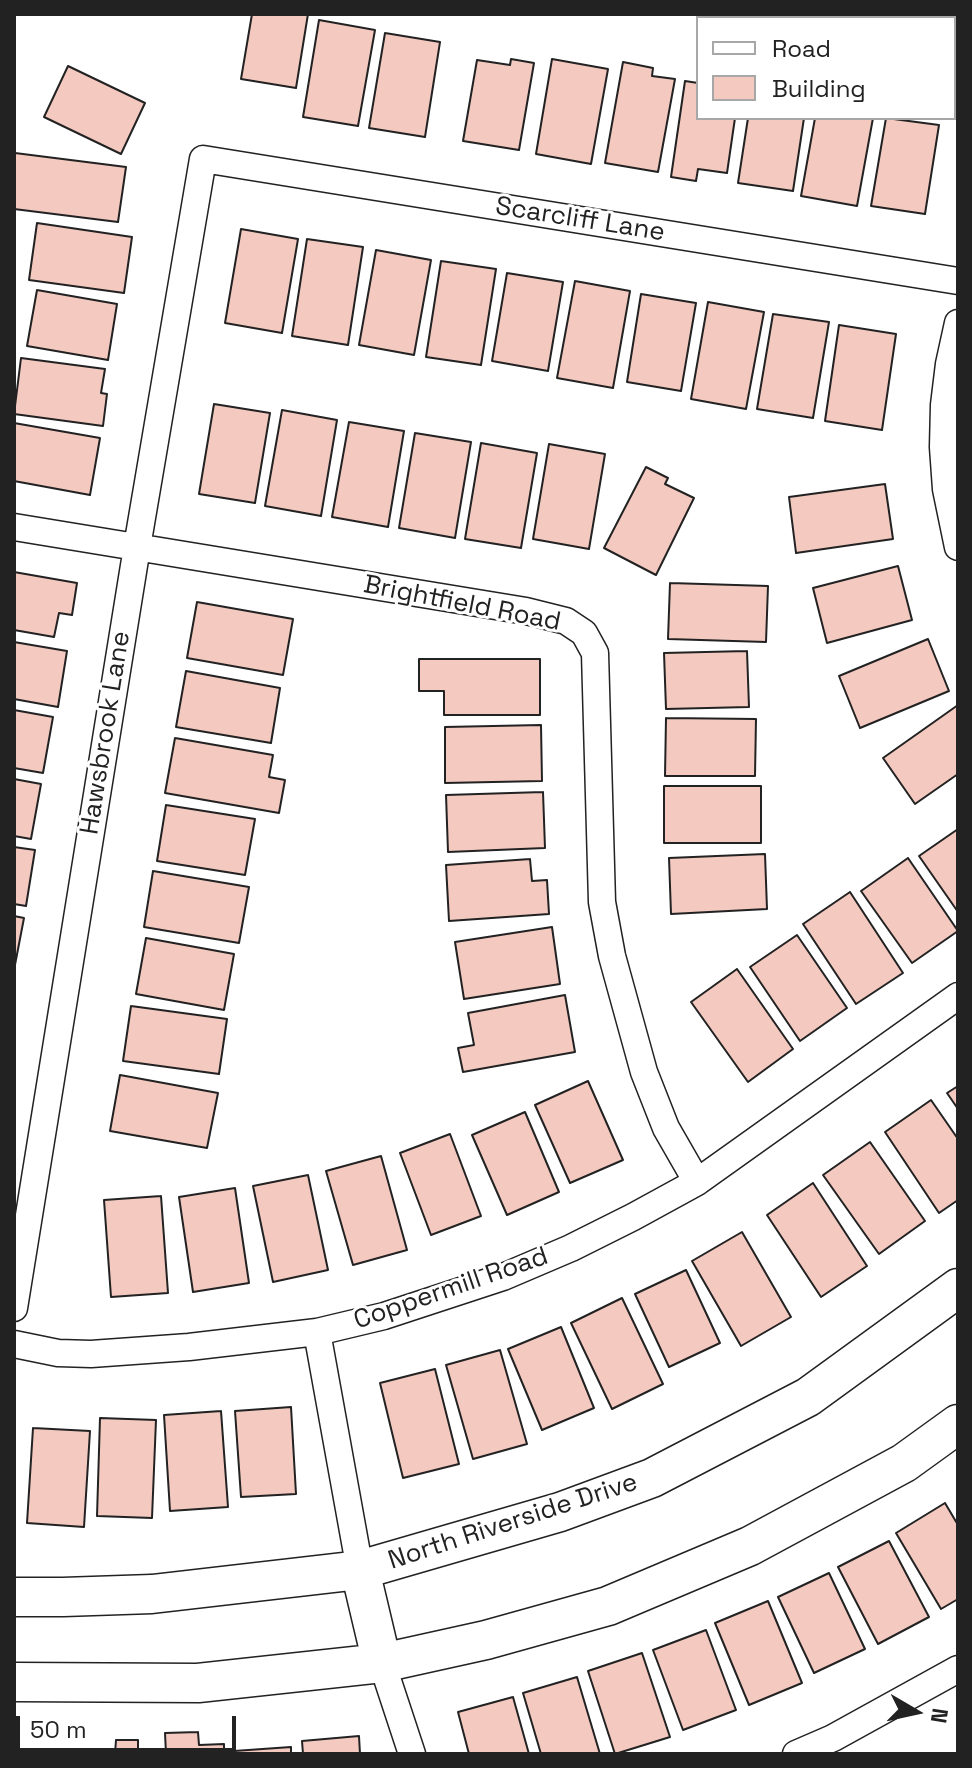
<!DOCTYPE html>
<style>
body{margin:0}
#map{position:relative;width:972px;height:1768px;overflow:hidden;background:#fff;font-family:"Space Grotesk",sans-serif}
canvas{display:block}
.frame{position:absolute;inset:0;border:16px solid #222;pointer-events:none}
.legend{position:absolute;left:696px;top:16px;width:260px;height:104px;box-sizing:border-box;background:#fff;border:2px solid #a7a7a7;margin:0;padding:10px 14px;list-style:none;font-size:24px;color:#222}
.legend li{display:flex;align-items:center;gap:16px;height:40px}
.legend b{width:40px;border:2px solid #a7a7a7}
.north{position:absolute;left:876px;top:1672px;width:80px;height:80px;-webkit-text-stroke:6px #fff;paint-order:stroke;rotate:99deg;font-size:22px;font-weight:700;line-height:32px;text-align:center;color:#222}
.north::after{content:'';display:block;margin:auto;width:28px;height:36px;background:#222;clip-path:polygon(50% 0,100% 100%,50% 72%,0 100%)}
.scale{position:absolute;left:16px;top:1716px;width:220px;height:36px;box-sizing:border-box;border:4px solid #222;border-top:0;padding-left:10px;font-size:24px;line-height:28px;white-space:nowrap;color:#222;-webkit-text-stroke:6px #fff;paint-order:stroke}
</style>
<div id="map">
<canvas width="972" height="1768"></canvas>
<div class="frame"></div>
<ul class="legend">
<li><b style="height:10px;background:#fff"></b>Road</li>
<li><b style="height:22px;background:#f3c9c0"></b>Building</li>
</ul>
<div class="north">N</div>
<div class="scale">50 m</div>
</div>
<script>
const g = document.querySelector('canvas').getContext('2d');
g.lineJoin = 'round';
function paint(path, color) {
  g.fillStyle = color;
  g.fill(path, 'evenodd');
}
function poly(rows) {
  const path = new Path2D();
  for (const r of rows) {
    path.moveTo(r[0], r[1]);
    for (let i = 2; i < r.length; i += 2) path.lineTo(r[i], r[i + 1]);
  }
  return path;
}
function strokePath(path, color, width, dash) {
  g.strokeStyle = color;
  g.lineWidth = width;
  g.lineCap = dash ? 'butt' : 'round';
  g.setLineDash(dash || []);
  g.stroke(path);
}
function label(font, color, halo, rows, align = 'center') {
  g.font = font + ' "Space Grotesk",sans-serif';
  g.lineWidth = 6;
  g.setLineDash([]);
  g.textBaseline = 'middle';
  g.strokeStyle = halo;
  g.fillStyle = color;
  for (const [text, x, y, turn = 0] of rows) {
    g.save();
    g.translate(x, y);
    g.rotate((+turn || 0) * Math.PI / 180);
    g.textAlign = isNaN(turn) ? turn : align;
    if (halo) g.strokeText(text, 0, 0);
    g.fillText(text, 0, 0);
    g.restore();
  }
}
const building = poly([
 [252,14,308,14,296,88,241,79,252,14],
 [319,20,375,30,358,126,303,117,319,20],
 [385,33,440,42,425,137,369,128,385,33],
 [954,44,958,47,958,117,954,114,954,44],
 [511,59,534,63,519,150,463,141,477,60,510,65,511,59],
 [552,59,608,69,591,164,536,154,552,59],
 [623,62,653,68,652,76,675,79,658,172,605,163,623,62],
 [68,66,145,103,121,154,44,117,68,66],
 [685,81,698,83,698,118,735,118,727,173,698,169,696,181,671,177,685,81],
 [748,118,804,118,793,191,738,183,748,118],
 [815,118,873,118,857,206,801,196,815,118],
 [886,118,939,125,925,214,871,206,886,118],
 [15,153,126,167,118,222,14,209,15,153],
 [37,223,132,237,124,293,29,280,37,223],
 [241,229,298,239,282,333,225,323,241,229],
 [307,239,363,247,348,345,292,336,307,239],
 [376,250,431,260,414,355,359,345,376,250],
 [441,261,496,269,481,365,426,357,441,261],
 [507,273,563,282,548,371,492,361,507,273],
 [575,281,630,291,613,388,557,378,575,281],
 [37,290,117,304,108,360,27,346,37,290],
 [641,294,696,303,681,391,627,382,641,294],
 [708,302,764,312,746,409,691,399,708,302],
 [773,314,829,322,813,418,757,409,773,314],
 [839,325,896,334,882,430,825,421,839,325],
 [21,358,105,369,101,393,107,394,103,426,14,414,21,358],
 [214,404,270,413,255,503,199,494,214,404],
 [282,410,337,420,321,516,265,506,282,410],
 [349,422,404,431,388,527,332,517,349,422],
 [14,423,100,438,90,495,14,481,14,423],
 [415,433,471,442,455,538,399,528,415,433],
 [481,443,537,453,521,548,465,539,481,443],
 [549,444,605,454,589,549,533,539,549,444],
 [646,467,668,478,665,484,694,498,656,575,604,548,646,467],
 [885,484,893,539,796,553,789,497,885,484],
 [898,566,912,620,827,643,813,588,898,566],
 [14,572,77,583,72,615,59,613,54,637,14,630,14,572],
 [670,583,768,586,766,642,668,639,670,583],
 [197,602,293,619,283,675,187,658,197,602],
 [928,639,949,691,860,728,839,676,928,639],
 [14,642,67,651,58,707,14,699,14,642],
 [747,651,749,707,666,709,664,653,747,651],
 [419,659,540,659,540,715,444,715,444,691,419,691,419,659],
 [186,671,280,688,271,743,176,727,186,671],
 [958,705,958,774,915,804,883,758,958,705],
 [14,710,53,717,43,773,14,768,14,710],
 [666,718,756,719,755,776,665,776,666,718],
 [541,725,542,781,445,783,445,727,541,725],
 [175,738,273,755,269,777,285,780,279,813,165,793,175,738],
 [14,779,41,784,31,839,14,836,14,779],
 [664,786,761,786,761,843,664,843,664,786],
 [543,792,545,848,448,852,446,795,543,792],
 [166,805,255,819,245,875,157,861,166,805],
 [958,829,958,912,919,856,958,829],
 [14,847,35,850,26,906,14,904,14,847],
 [765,854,767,909,671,914,669,858,765,854],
 [908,858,958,931,912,963,861,891,908,858],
 [530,859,532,881,547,880,549,914,449,921,446,865,530,859],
 [153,871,249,887,239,943,144,927,153,871],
 [850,892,903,973,856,1004,803,924,850,892],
 [14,916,24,918,14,970,14,916],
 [552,927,560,984,464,999,455,942,552,927],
 [797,935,847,1008,800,1041,750,967,797,935],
 [146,938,234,954,224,1010,136,994,146,938],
 [737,969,793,1049,748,1082,691,1002,737,969],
 [565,995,575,1052,463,1072,458,1048,474,1045,468,1013,565,995],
 [131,1006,227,1019,219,1074,123,1061,131,1006],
 [120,1075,218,1093,207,1148,110,1131,120,1075],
 [588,1081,623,1160,570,1183,535,1105,588,1081],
 [958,1086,958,1109,947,1093,958,1086],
 [931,1100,958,1139,958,1200,939,1213,885,1132,931,1100],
 [525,1112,559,1192,507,1215,472,1135,525,1112],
 [450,1134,481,1216,431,1235,400,1153,450,1134],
 [870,1142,925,1221,879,1254,823,1175,870,1142],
 [381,1156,407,1250,353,1265,326,1171,381,1156],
 [308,1175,328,1270,273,1282,253,1186,308,1175],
 [813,1183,867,1266,821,1297,767,1215,813,1183],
 [235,1188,249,1283,193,1292,179,1197,235,1188],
 [161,1196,168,1293,111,1297,104,1200,161,1196],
 [742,1232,791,1317,741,1346,692,1261,742,1232],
 [686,1270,720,1343,669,1367,635,1294,686,1270],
 [622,1298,663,1384,612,1409,571,1323,622,1298],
 [561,1327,594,1408,542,1430,508,1349,561,1327],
 [500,1350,527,1444,473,1459,446,1365,500,1350],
 [435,1369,459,1464,403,1478,380,1383,435,1369],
 [291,1407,296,1494,241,1497,235,1411,291,1407],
 [221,1411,228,1507,170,1511,164,1415,221,1411],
 [100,1418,156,1420,152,1518,97,1516,100,1418],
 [33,1428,90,1431,84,1527,27,1523,33,1428],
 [945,1503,958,1525,958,1599,941,1609,896,1533,945,1503],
 [889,1541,929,1617,878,1644,838,1567,889,1541],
 [829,1573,865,1649,814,1673,778,1597,829,1573],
 [768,1601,802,1683,749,1705,715,1623,768,1601],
 [706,1630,736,1710,683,1730,653,1650,706,1630],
 [642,1653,670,1737,615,1754,588,1671,642,1653],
 [577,1677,600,1754,541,1754,523,1693,577,1677],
 [513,1697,529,1754,469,1754,458,1712,513,1697],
 [198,1732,199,1745,224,1744,224,1754,166,1754,165,1733,198,1732],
 [359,1736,360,1754,303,1754,302,1741,359,1736],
 [116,1740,138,1740,138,1754,115,1754,116,1740],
 [291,1747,291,1754,234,1754,234,1751,291,1747]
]);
const minor = poly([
 [958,323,949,364,944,405,943,447,946,489,958,547],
 [14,527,526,611,566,621,584,633,595,653,602,902,612,956,644,1072,666,1128,697,1182],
 [14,1308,137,547,203,159,958,281],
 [317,1332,360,1570],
 [14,1344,58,1353,91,1354,189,1347,317,1332,384,1316,503,1277,571,1248,633,1217,697,1182,958,996],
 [382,1663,412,1754],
 [796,1754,833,1738,958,1669]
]);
const secondary = poly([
 [360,1570,382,1663],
 [14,1597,63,1597,152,1594,360,1570,560,1512,652,1478,808,1397,958,1288],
 [14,1682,198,1683,382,1663,486,1640,608,1606,750,1546,904,1463,958,1424]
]);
const streetNames = [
 ["Scarcliff Lane",580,220,9],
 ["Brightfield Road",462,604,11],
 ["Hawsbrook Lane",106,733,-81],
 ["Coppermill Road",451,1289,-19],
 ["North Riverside Drive",513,1522,-18]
];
paint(building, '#f3c9c0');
strokePath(building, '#222', 2);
strokePath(minor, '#222', 29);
strokePath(secondary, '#222', 41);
strokePath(minor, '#fff', 26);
strokePath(secondary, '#fff', 38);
label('26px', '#222', '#fff', streetNames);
</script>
